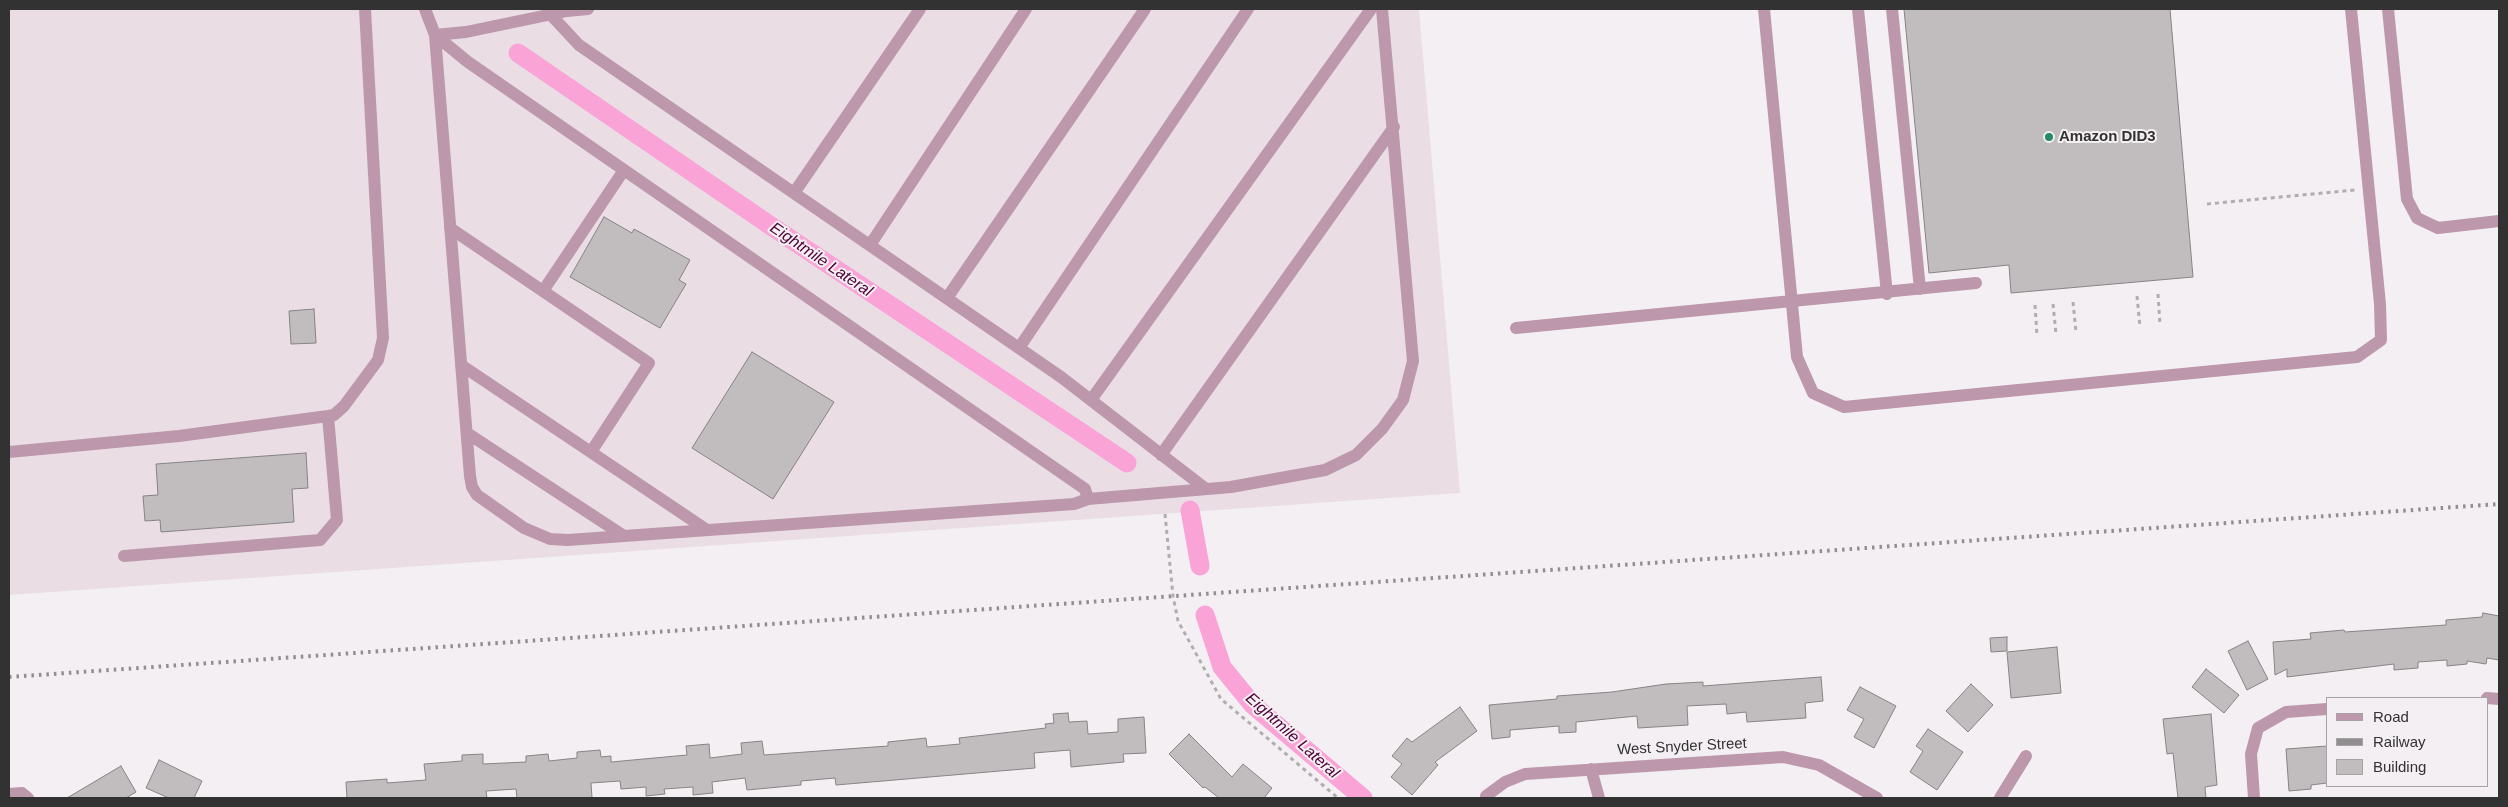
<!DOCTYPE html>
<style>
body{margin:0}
#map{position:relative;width:2508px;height:807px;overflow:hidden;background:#f4eff2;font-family:Helvetica,sans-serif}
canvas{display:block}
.frame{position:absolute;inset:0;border:10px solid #333232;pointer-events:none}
.legend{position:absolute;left:2326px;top:697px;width:162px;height:90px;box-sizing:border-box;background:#f4eff2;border:1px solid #a7a3a5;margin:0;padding:6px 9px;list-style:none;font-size:15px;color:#333232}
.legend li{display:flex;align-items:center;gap:10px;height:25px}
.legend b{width:25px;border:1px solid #a7a3a5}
</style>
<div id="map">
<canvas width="2508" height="807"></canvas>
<div class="frame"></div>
<ul class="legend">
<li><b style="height:6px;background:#bd97ac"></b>Road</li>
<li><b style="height:6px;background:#918e8f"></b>Railway</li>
<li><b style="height:14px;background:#c1bdbf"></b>Building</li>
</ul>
</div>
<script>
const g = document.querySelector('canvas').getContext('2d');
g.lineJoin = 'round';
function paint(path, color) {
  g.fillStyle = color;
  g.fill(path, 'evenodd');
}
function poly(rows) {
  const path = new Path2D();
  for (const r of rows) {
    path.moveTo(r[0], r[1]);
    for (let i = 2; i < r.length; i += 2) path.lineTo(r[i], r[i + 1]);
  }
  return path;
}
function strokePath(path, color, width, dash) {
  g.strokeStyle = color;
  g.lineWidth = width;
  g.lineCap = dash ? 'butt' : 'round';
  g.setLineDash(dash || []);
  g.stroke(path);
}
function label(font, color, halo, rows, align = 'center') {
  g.font = font + ' Helvetica,sans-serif';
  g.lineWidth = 4;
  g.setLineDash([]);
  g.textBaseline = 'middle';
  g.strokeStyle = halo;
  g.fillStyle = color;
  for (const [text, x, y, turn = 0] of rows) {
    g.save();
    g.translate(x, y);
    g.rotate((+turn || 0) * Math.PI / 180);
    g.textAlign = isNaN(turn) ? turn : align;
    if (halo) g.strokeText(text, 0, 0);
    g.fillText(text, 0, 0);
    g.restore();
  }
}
const built = poly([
 [9,9,1419,9,1460,493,9,595]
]);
const canal = poly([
 [518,53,771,226,1127,463],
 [1190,510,1200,566],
 [1205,615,1222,667,1253,705,1363,798]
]);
const building = poly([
 [1904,9,2170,9,2193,277,2011,293,2009,265,1929,273,1904,9],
 [604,217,632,233,634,229,690,260,679,280,686,284,660,328,570,277,604,217],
 [314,309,316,343,291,344,289,311,314,309],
 [752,352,834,402,773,499,692,448,752,352],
 [306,453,308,488,292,489,294,522,161,532,160,520,145,521,143,496,158,495,156,464,306,453],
 [2483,613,2499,616,2499,660,2487,658,2486,664,2467,661,2467,664,2447,666,2447,660,2418,662,2418,668,2394,670,2394,664,2287,677,2287,669,2275,675,2273,642,2311,639,2310,633,2344,630,2345,632,2446,625,2446,620,2482,617,2483,613],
 [2007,637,2007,651,1991,652,1990,638,2007,637],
 [2248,641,2268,679,2247,690,2228,651,2248,641],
 [2057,647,2061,693,2011,698,2007,652,2057,647],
 [2206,669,2239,695,2224,713,2192,687,2206,669],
 [1821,677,1823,701,1805,703,1806,718,1747,722,1746,712,1727,714,1726,704,1687,706,1688,725,1638,728,1637,716,1576,722,1576,732,1559,733,1559,726,1510,730,1510,737,1492,739,1489,705,1557,699,1557,696,1612,692,1666,684,1703,682,1703,686,1821,677],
 [1971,684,1993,705,1968,732,1946,711,1971,684],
 [1860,687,1896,706,1874,748,1854,737,1864,719,1847,710,1860,687],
 [1460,707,1477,731,1435,762,1438,765,1412,795,1391,777,1402,764,1392,756,1407,738,1412,742,1460,707],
 [1068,713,1069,722,1087,721,1088,734,1118,732,1118,719,1144,717,1146,753,1123,754,1124,762,1071,767,1070,750,1034,753,1035,768,836,785,835,778,801,781,801,785,747,790,745,778,712,782,713,793,693,795,693,787,664,789,665,794,646,796,646,787,621,789,620,781,591,783,592,798,517,798,516,789,486,791,487,798,347,798,346,782,387,779,387,783,426,780,424,764,462,761,462,755,483,754,483,764,526,762,526,756,548,754,549,761,577,758,577,752,600,750,601,757,611,756,611,762,687,755,686,746,709,744,710,758,742,754,741,743,762,741,764,755,888,746,888,742,926,738,927,747,960,744,959,738,1046,728,1045,724,1054,723,1053,714,1068,713],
 [2211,714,2217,785,2205,787,2206,798,2178,798,2173,753,2167,754,2163,719,2211,714],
 [1928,729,1963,752,1937,790,1910,772,1923,751,1916,746,1928,729],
 [1189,734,1232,777,1243,764,1272,788,1264,798,1219,798,1205,787,1203,788,1169,754,1189,734],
 [2327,746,2327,783,2311,785,2311,789,2289,791,2286,749,2327,746],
 [159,760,202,781,194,798,169,798,146,788,159,760],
 [121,766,136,792,126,798,67,798,121,766]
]);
const path = poly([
 [2207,204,2355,190],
 [2158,294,2160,325],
 [2137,296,2140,327],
 [2073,302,2076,332],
 [2053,304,2056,334],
 [2035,305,2037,336],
 [1165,514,1173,596,1178,621,1221,699,1338,798]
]);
const minor = poly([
 [425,9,435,35,470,476,472,487,477,495,524,528,550,539,568,540,1074,504,1088,499,1085,489,468,62,435,35],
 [1764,9,1797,357,1813,393,1844,407,2357,357,2381,340,2380,304,2351,9],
 [1858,9,1887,294],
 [1892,9,1920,289],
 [2388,9,2407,199,2417,218,2438,228,2499,221],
 [550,14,579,45,1061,377,1206,489],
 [435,35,466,32,567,11,588,9],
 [794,193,920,9],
 [450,228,649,363,591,452],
 [870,245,1026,9],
 [543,291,624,170],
 [947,298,1145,9],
 [1516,328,1976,283],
 [1019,348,1248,9],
 [461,365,707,530],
 [1091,400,1371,9],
 [467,433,624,536],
 [9,452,179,436,328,416,334,415,344,406,378,360,383,338,365,9],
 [1161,455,1394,127],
 [1088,499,1231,487,1325,470,1356,455,1382,429,1403,400,1413,361,1382,9],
 [124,556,320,540,337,520,328,416],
 [2487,698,2499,699],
 [1591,769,1599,798],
 [9,794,22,793,28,798],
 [1486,796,1505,782,1525,774,1783,757,1819,765,1877,798],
 [2000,798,2026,756],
 [2254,798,2251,754,2258,728,2286,712,2327,709]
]);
const rail = poly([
 [9,677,2499,504]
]);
const markers = [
 [2049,137,5,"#268b65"]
];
const poiNames = [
 ["Amazon DID3",2059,137]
];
const streetNames = [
 ["West Snyder Street",1682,747,-3]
];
const waterNames = [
 ["Eightmile Lateral",821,260,34],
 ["Eightmile Lateral",1292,736,42]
];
paint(built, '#eadee4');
strokePath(canal, '#f9a3d6', 19);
paint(building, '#c1bdbf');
strokePath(building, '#878385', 1);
strokePath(path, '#b0adaf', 3, [4, 4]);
strokePath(minor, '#bd97ac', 12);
strokePath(rail, '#918e8f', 4, [2.5, 5]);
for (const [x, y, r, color] of markers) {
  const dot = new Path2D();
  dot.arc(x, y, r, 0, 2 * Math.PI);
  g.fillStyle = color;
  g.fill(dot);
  strokePath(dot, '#f4eff2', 2);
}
label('bold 15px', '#333232', '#f4eff2', poiNames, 'left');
label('15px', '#333232', '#f4eff2', streetNames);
label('italic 16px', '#4d0037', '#f4eff2', waterNames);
</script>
